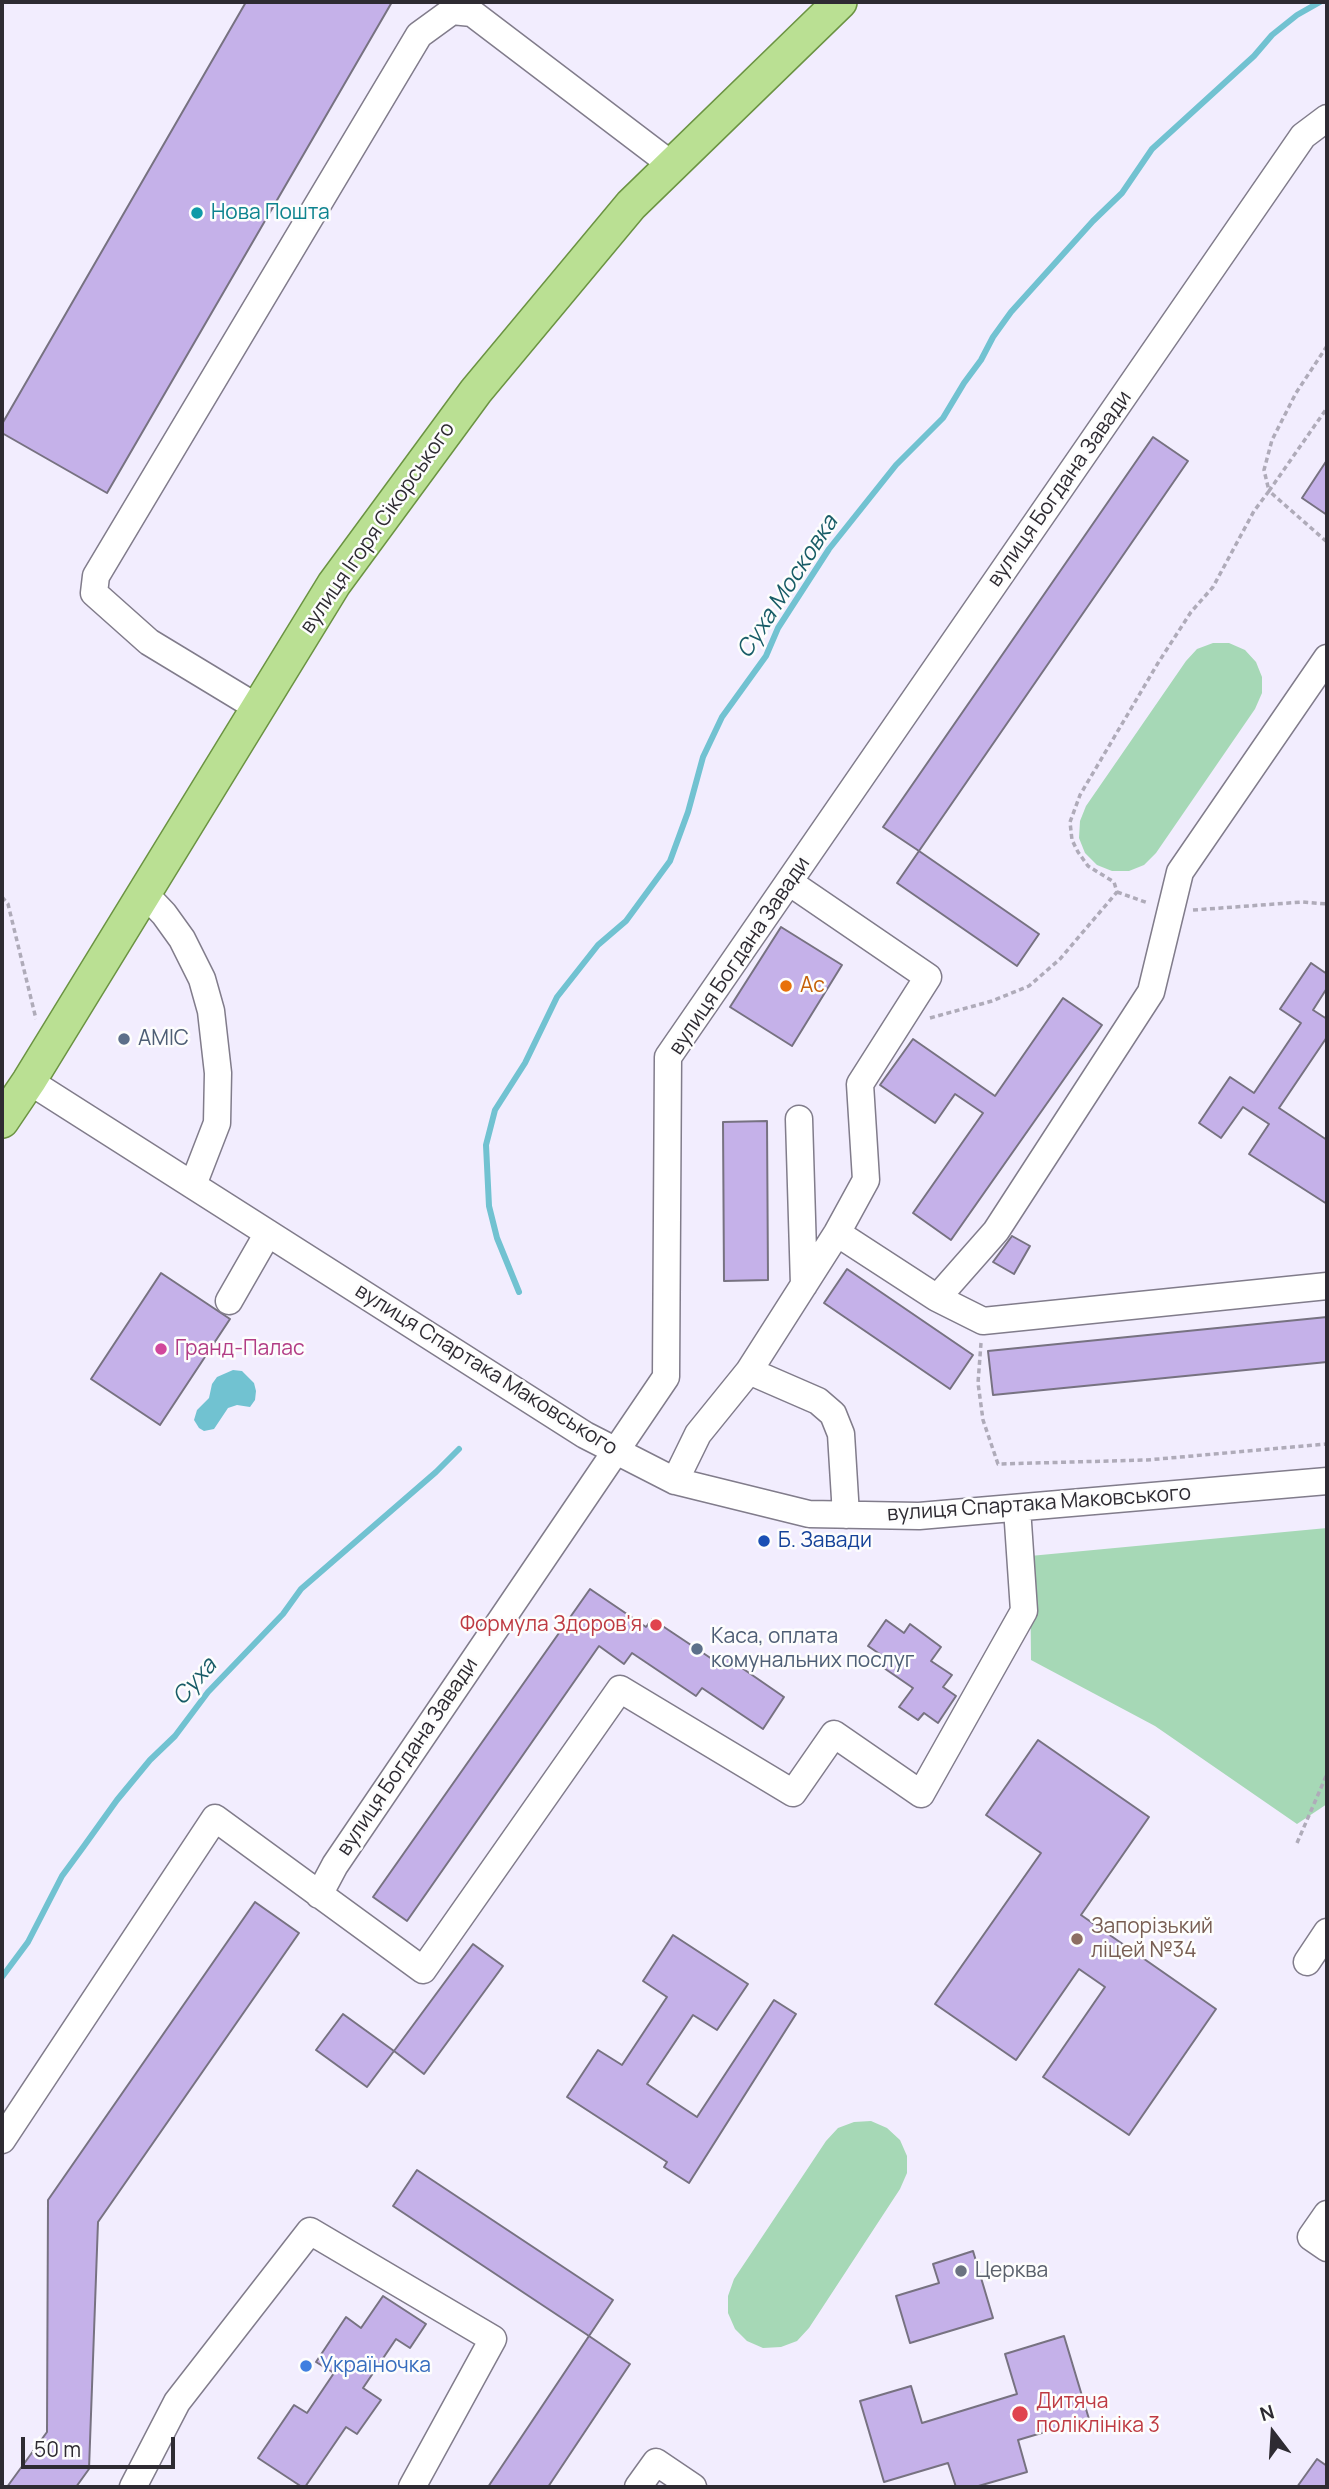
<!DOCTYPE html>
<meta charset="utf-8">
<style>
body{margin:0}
#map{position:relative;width:1329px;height:2489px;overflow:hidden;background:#f2edfe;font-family:Manrope,sans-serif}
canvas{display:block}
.frame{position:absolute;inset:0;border:4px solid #2e2b32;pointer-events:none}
.north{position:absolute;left:1238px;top:2398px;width:70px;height:70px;-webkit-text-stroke:5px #fdfdfd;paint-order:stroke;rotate:343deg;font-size:19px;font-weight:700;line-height:28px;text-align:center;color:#2e2b32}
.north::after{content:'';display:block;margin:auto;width:24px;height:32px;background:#2e2b32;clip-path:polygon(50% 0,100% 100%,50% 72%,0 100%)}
.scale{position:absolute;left:21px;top:2437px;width:154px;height:32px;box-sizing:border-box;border:4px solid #2e2b32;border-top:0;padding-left:9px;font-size:21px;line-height:24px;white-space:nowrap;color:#2e2b32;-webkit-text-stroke:5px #fdfdfd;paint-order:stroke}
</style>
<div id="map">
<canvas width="1329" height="2489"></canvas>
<div class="frame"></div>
<div class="north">N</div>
<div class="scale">50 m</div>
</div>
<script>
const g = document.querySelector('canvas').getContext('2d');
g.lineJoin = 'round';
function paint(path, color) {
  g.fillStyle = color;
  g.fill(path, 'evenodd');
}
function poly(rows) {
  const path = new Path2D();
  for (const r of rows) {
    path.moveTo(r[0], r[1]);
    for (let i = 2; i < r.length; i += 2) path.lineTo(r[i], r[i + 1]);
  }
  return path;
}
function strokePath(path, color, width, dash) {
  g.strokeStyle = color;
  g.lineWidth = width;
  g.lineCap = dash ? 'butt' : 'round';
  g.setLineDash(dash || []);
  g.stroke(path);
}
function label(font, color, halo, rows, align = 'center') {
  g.font = font + ' Manrope,sans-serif';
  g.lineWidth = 5;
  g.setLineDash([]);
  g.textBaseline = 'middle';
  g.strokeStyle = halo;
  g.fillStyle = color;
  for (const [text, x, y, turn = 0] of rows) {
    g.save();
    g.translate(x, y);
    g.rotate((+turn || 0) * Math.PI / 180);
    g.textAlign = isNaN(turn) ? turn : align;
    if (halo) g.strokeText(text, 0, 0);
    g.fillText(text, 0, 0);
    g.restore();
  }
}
const green = poly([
 [1213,643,1229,643,1245,650,1256,662,1262,677,1262,693,1255,709,1156,853,1144,865,1129,871,1112,871,1097,865,1085,853,1079,838,1080,821,1086,806,1186,661,1197,649],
 [1327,1528,1327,1804,1297,1824,1155,1726,1031,1660,1030,1556],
 [871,2121,887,2128,900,2140,907,2156,907,2173,900,2189,809,2328,797,2341,781,2347,763,2348,747,2341,735,2329,728,2313,728,2296,734,2279,826,2141,838,2128,854,2122]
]);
const water = poly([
 [233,1370,242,1371,254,1383,256,1391,255,1400,250,1407,237,1405,228,1408,214,1429,204,1431,199,1428,194,1420,197,1410,209,1398,212,1384,217,1377]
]);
const stream = poly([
 [519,1292,497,1238,489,1206,486,1145,495,1110,525,1063,557,997,598,945,626,921,670,861,688,812,703,757,722,717,766,656,778,628,829,549,896,465,943,418,964,383,981,360,993,337,1011,312,1093,221,1122,193,1152,149,1254,56,1272,35,1297,15,1320,2],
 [2,1977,28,1942,62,1876,84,1846,117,1800,150,1760,175,1736,208,1692,283,1614,301,1589,436,1472,459,1449]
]);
const building = poly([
 [246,2,392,2,107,493,2,433,2,424,246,2],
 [1153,437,1188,461,919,851,883,827,1153,437],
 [1327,460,1327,515,1302,498,1327,460],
 [919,851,1039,934,1017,966,897,883,919,851],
 [781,927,842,965,792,1046,730,1007,781,927],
 [1311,963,1327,974,1327,988,1313,1010,1327,1019,1327,1037,1279,1108,1327,1140,1327,1204,1249,1154,1269,1124,1243,1107,1221,1138,1199,1123,1230,1077,1254,1093,1301,1023,1280,1009,1311,963],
 [1063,998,1102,1025,951,1240,913,1213,983,1113,955,1094,935,1123,880,1085,913,1039,995,1096,1063,998],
 [767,1121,768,1280,724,1281,723,1122,767,1121],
 [1012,1236,1030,1246,1014,1274,993,1262,1012,1236],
 [847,1269,973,1355,950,1389,824,1303,847,1269],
 [161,1273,230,1319,160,1425,91,1379,161,1273],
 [1327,1317,1327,1362,993,1395,988,1351,1327,1317],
 [590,1589,646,1627,652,1619,721,1665,726,1657,784,1697,763,1729,702,1688,696,1696,632,1653,624,1664,599,1646,407,1921,373,1897,590,1589],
 [886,1620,904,1633,910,1624,941,1647,931,1661,952,1675,943,1687,956,1696,938,1723,924,1713,918,1720,899,1707,913,1688,881,1666,887,1659,868,1646,886,1620],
 [1038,1740,1149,1817,1081,1915,1216,2009,1129,2135,1043,2077,1105,1987,1079,1969,1016,2060,935,2004,1041,1853,986,1815,1038,1740],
 [255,1902,299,1933,98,2222,89,2469,76,2487,7,2487,47,2432,48,2200,255,1902],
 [673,1935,748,1984,717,2030,693,2015,647,2084,697,2117,774,2000,796,2014,689,2183,664,2167,667,2162,567,2097,598,2050,622,2065,667,1997,643,1981,673,1935],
 [473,1944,503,1966,424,2074,394,2051,473,1944],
 [343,2014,394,2051,367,2087,316,2050,343,2014],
 [417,2170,613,2300,589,2336,393,2206,417,2170],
 [973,2251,993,2318,910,2343,896,2296,939,2283,933,2264,973,2251],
 [383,2296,426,2324,410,2348,396,2339,363,2388,381,2400,357,2434,346,2427,305,2487,302,2487,258,2458,294,2405,307,2413,334,2373,316,2362,346,2317,361,2328,383,2296],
 [589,2336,630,2364,548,2487,488,2487,589,2336],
 [1064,2336,1089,2419,1018,2440,1027,2472,975,2487,956,2487,948,2463,884,2482,860,2401,911,2386,922,2423,1017,2394,1005,2354,1064,2336],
 [1317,2459,1327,2466,1327,2487,1297,2487,1317,2459]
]);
const path = poly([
 [1327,346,1296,393,1272,440,1264,470,1269,491,1327,408],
 [1117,892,1148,903],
 [2,897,8,904,36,1019],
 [1193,910,1302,902,1327,904],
 [930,1018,992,1001,1029,986,1060,959,1117,892,1114,882,1088,866,1078,852,1072,840,1070,822,1080,795,1158,663,1191,612,1213,587,1254,511,1269,491,1327,542],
 [981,1343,978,1383,983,1420,998,1464,1147,1460,1327,1444],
 [1297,1843,1327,1774]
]);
const minor = poly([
 [258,708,149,642,94,593,96,576,419,35,452,11,472,13,672,165],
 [144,893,164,914,182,939,202,979,211,1011,218,1073,217,1123,193,1185],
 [29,1081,585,1435,675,1481,809,1514,919,1516,1327,1481],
 [799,1119,804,1285],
 [837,1233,937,1298,996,1231,1151,992,1180,872,1327,658],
 [937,1298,983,1321,1327,1286],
 [229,1301,268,1233],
 [749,1371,818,1401,833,1414,841,1434,846,1515],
 [675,1481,698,1434,749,1371,837,1233,866,1180,860,1084,928,977,789,882],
 [319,1895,335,1865,666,1377,668,1057,1303,136,1327,118],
 [1307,1962,1327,1932],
 [2,2140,215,1818,423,1970,620,1689,793,1793,834,1734,921,1794,1024,1611,1017,1508],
 [1327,2214,1311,2237,1327,2248],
 [133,2487,177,2402,310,2231,493,2339,412,2487],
 [638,2487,656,2462,693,2487]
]);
const major = poly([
 [2,1121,29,1081,334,584,476,391,631,205,840,2]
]);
const markers = [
 [197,213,7,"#0f9aa8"],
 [786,986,7,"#e8710a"],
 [124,1039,7,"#5c6f8a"],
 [161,1349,7,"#d1479c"],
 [764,1541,7,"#1a4fb4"],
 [656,1625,7,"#e0444e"],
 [697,1649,7,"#5c6f8a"],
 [1077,1939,7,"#8d6e63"],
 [961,2271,7,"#6b7280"],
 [306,2366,7,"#3f7fe0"],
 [1020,2414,9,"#e0444e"]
];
const cultureNames = [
 ["Нова Пошта",211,213]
];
const streetNames = [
 ["вулиця Богдана Завади",1060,489,-55],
 ["вулиця Ігоря Сікорського",378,528,-55],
 ["вулиця Богдана Завади",740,956,-56],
 ["вулиця Спартака Маковського",486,1370,32],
 ["вулиця Спартака Маковського",1039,1504,-4],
 ["вулиця Богдана Завади",408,1757,-56]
];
const foodNames = [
 ["Ас",800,986]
];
const serviceNames = [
 ["AMIC",138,1039],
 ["Каса, оплата",711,1637],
 ["комунальних послуг",711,1661]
];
const hotelNames = [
 ["Гранд-Палас",175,1349]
];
const transitNames = [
 ["Б. Завади",778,1541]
];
const healthNames = [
 ["Формула Здоров'я",642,1625],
 ["Дитяча",1036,2402,"left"],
 ["поліклініка 3",1036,2426,"left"]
];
const educationNames = [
 ["Запорізький",1091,1927],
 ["ліцей №34",1091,1951]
];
const worshipNames = [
 ["Церква",975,2271]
];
const shopNames = [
 ["Україночка",320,2366]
];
const waterNames = [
 ["Суха Московка",788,587,-57],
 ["Суха",195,1682,-49]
];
paint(green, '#a6d8b6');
paint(water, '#71c2d1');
strokePath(stream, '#71c2d1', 6);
paint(building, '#c5b1e9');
strokePath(building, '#777281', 2);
strokePath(minor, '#817c8b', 29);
strokePath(major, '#6b9342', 36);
strokePath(path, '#afabb9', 3.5, [5, 3.5]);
strokePath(minor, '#fff', 26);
strokePath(major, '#bae093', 33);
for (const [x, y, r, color] of markers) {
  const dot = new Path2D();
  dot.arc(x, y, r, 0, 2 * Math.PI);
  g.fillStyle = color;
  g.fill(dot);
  strokePath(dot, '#fdfdfd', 2.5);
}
label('21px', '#0d838f', '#fdfdfd', cultureNames, 'left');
label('21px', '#2e2b32', '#fdfdfd', streetNames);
label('21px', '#c56008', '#fdfdfd', foodNames, 'left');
label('21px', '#4e5e75', '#fdfdfd', serviceNames, 'left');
label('21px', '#b23c85', '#fdfdfd', hotelNames, 'left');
label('21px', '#164399', '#fdfdfd', transitNames, 'left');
label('21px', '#be3a42', '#fdfdfd', healthNames, 'right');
label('21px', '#785e54', '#fdfdfd', educationNames, 'left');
label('21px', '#5b616d', '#fdfdfd', worshipNames, 'left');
label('21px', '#366cbe', '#fdfdfd', shopNames, 'left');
label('italic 23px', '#185c67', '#fdfdfd', waterNames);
</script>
